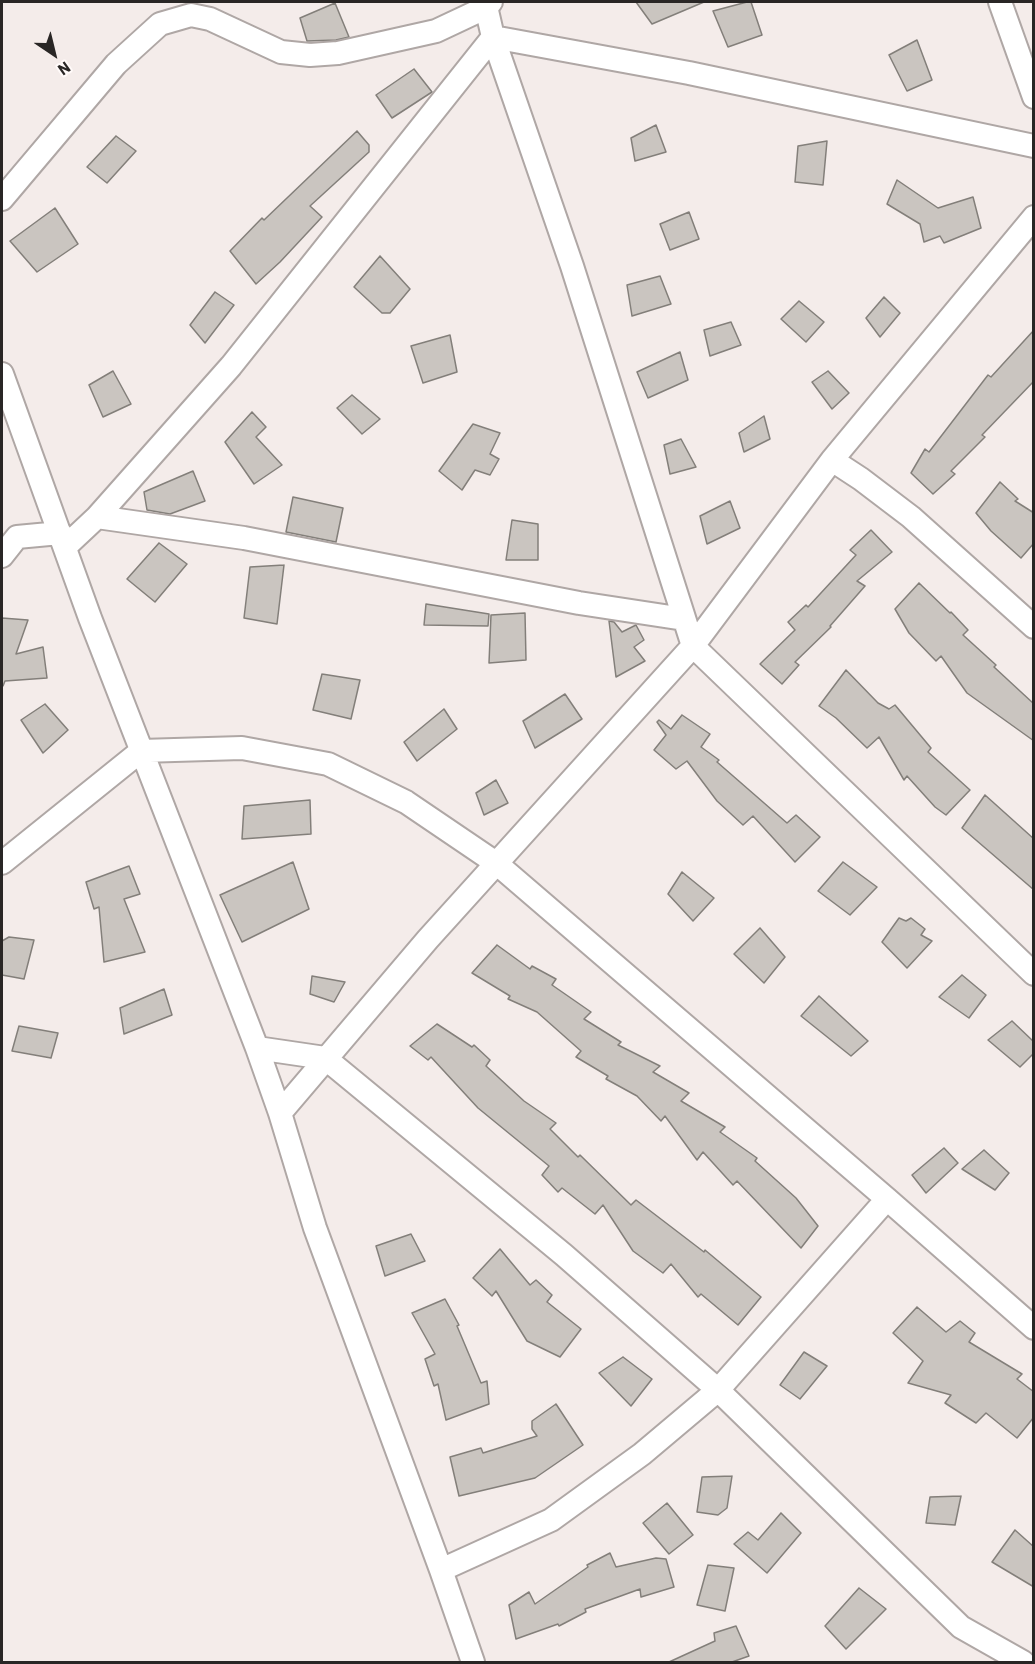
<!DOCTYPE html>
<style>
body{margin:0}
#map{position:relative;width:1035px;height:1664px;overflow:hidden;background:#f4ecea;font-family:Barlow,sans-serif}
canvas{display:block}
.frame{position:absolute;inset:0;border:3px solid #292625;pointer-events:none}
.north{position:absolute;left:24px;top:24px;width:60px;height:60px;-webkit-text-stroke:4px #fffaf9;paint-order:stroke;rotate:145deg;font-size:16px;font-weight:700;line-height:24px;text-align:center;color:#292625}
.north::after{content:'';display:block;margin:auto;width:21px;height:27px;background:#292625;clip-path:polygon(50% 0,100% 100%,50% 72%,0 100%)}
</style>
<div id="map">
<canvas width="1035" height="1664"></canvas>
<div class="frame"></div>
<div class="north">N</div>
</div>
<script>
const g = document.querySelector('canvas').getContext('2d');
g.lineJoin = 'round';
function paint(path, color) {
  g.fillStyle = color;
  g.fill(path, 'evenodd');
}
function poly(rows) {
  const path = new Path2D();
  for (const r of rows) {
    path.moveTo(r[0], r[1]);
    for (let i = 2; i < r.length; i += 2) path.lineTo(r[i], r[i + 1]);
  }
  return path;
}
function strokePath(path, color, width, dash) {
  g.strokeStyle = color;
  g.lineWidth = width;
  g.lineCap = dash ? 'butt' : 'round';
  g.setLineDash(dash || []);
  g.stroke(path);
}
const building = poly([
 [636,2,704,2,652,24,636,2],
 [747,2,751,2,762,35,728,47,713,11,747,2],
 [335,3,349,37,336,40,307,41,300,18,335,3],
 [917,40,932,80,907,91,889,55,917,40],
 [414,69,432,92,392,118,376,95,414,69],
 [656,125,666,152,635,161,631,138,656,125],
 [357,131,369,145,369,152,310,206,322,217,280,262,256,284,230,251,262,218,264,220,357,131],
 [116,136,136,151,107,183,87,167,116,136],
 [827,141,823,185,795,182,798,146,827,141],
 [897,180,938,208,973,197,981,228,944,243,940,236,924,242,920,224,887,204,897,180],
 [55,208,78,244,37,272,10,241,55,208],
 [689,212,699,239,670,250,660,224,689,212],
 [380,256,410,289,390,313,382,313,354,287,380,256],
 [660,276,671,304,632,316,627,285,660,276],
 [215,292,234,305,205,343,190,325,215,292],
 [884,297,900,313,880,337,866,318,884,297],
 [799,301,824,322,806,342,781,319,799,301],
 [731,322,741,345,710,356,704,330,731,322],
 [1034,330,1034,381,982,435,985,437,951,471,955,474,933,494,911,473,925,449,929,452,988,375,991,377,1034,330],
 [450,335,457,372,423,383,411,346,450,335],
 [680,352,688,380,648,398,637,372,680,352],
 [113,371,131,404,103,417,89,385,113,371],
 [828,371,849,393,832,409,812,382,828,371],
 [352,395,380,419,362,434,337,408,352,395],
 [252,412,266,427,256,437,282,465,254,484,225,442,252,412],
 [764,416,770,439,744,452,739,433,764,416],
 [473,424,500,433,490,454,499,459,490,475,475,470,462,490,439,471,473,424],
 [681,439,696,467,670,474,664,445,681,439],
 [193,471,205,501,170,514,147,510,144,492,193,471],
 [1000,482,1018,499,1015,501,1034,513,1034,543,1021,558,991,531,976,513,1000,482],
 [293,497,343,508,336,542,286,532,293,497],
 [730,501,740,528,707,544,700,516,730,501],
 [512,520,538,524,538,560,506,560,512,520],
 [871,530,892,552,857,581,865,586,830,626,831,627,795,662,799,665,782,684,760,664,795,630,788,622,806,605,808,607,856,555,850,550,871,530],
 [159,543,187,564,155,602,127,579,159,543],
 [284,565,277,624,244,618,250,567,284,565],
 [919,583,950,613,951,612,968,630,963,635,996,665,994,667,1034,704,1034,741,967,693,941,656,936,661,909,633,895,609,919,583],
 [426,604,489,614,488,626,424,625,426,604],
 [525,613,526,660,489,663,491,615,525,613],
 [2,618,28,620,16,654,43,647,47,678,5,681,3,686,2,686,2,618],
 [609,621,614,622,622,632,636,625,644,640,634,647,645,661,616,677,609,621],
 [846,670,878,703,889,709,895,705,931,748,928,752,970,790,946,815,935,807,907,776,904,780,879,737,867,748,836,718,819,706,846,670],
 [322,674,360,680,351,719,313,710,322,674],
 [565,694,582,719,535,748,523,721,565,694],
 [45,704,68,730,43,753,21,720,45,704],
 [444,709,457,729,417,761,404,742,444,709],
 [682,715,710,734,701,747,719,760,717,762,787,823,796,815,820,837,795,862,753,816,743,825,717,801,687,761,676,769,654,750,666,735,657,722,659,720,671,729,682,715],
 [496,780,508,803,484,815,476,793,496,780],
 [985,795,1034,839,1034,890,962,828,985,795],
 [310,800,311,834,242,839,244,806,310,800],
 [293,862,309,909,242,942,220,895,293,862],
 [843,862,877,887,850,915,818,891,843,862],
 [129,866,140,894,124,899,145,952,104,962,99,907,94,909,86,882,129,866],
 [682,872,714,898,693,921,668,894,682,872],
 [899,918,906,921,911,918,925,929,921,935,932,941,907,968,882,942,899,918],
 [760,928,785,957,764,983,734,954,760,928],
 [9,937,34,940,24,979,2,975,2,941,9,937],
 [497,945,530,969,532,966,556,979,552,985,591,1012,584,1019,621,1042,618,1045,660,1066,653,1072,689,1093,681,1101,725,1127,720,1132,757,1158,755,1161,796,1198,818,1226,801,1248,737,1181,733,1185,703,1152,697,1160,665,1116,661,1121,637,1096,606,1079,608,1076,576,1057,581,1051,537,1012,508,999,510,996,472,973,497,945],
 [962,975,986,995,969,1018,939,997,962,975],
 [312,976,345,982,334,1002,310,994,312,976],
 [164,989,172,1015,124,1034,120,1008,164,989],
 [819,996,868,1041,851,1056,801,1016,819,996],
 [1012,1021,1034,1042,1034,1053,1020,1067,988,1040,1012,1021],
 [437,1024,472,1047,474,1045,490,1060,486,1066,524,1101,556,1123,550,1129,578,1157,580,1155,631,1205,636,1200,704,1252,705,1250,761,1297,738,1325,701,1294,698,1297,671,1264,663,1273,633,1251,603,1205,595,1214,562,1188,558,1192,542,1175,549,1166,478,1108,431,1057,428,1060,410,1046,437,1024],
 [19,1026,58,1033,51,1058,12,1051,19,1026],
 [944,1148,958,1163,926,1193,912,1175,944,1148],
 [984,1150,1009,1173,995,1190,962,1169,984,1150],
 [411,1234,425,1261,385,1276,376,1246,411,1234],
 [500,1249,530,1285,536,1280,552,1295,547,1302,581,1329,560,1357,527,1341,496,1291,492,1296,473,1278,500,1249],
 [445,1299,459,1325,457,1326,481,1383,487,1381,489,1404,446,1420,438,1384,434,1386,425,1359,435,1354,412,1313,445,1299],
 [917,1307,946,1332,960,1321,975,1333,969,1342,1022,1374,1017,1379,1034,1392,1034,1417,1017,1438,986,1413,976,1423,945,1403,951,1395,908,1383,923,1361,893,1333,917,1307],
 [804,1352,827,1366,800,1399,780,1385,804,1352],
 [623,1357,652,1379,631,1406,599,1373,623,1357],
 [556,1404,583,1445,535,1478,459,1496,450,1457,481,1448,483,1453,537,1436,532,1429,532,1421,556,1404],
 [732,1476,727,1508,718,1515,697,1512,702,1477,732,1476],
 [961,1496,955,1525,926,1523,930,1497,961,1496],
 [667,1503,693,1535,669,1554,643,1523,667,1503],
 [781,1513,801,1533,767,1573,734,1544,748,1532,758,1540,781,1513],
 [1015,1530,1034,1547,1034,1587,992,1562,1015,1530],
 [610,1553,616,1567,656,1558,666,1559,674,1587,641,1597,640,1589,585,1609,586,1612,559,1626,558,1624,516,1639,509,1605,529,1592,535,1604,588,1567,587,1565,610,1553],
 [708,1565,734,1568,725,1611,697,1605,708,1565],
 [859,1588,886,1609,846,1649,825,1626,859,1588],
 [736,1626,749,1656,732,1662,669,1662,715,1641,714,1633,736,1626]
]);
const minor = poly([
 [485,2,493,37,572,266,693,646,1034,974],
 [1000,2,1034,97],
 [2,199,116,64,160,24,191,15,210,19,281,52,310,55,338,53,436,31,487,7,491,2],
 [2,374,90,618,257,1048,280,1113,315,1228,441,1570,473,1662],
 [832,460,861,479,911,517,1034,627],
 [97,517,244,538,579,603,684,619],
 [65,547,97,517,231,366,493,37,689,73,1034,146],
 [2,556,17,537,60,533],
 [2,863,141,751,242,748,328,764,406,802,496,863,887,1199,1034,1328],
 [257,1048,325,1058,564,1255,718,1390,961,1627,1023,1662],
 [280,1113,428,939,693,646,832,460,1034,217],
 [441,1570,551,1520,642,1454,718,1390,887,1199]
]);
paint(building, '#cac5c0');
strokePath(building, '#837f7a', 1.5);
strokePath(minor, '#afa7a5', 26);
strokePath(minor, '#fff', 22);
</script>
